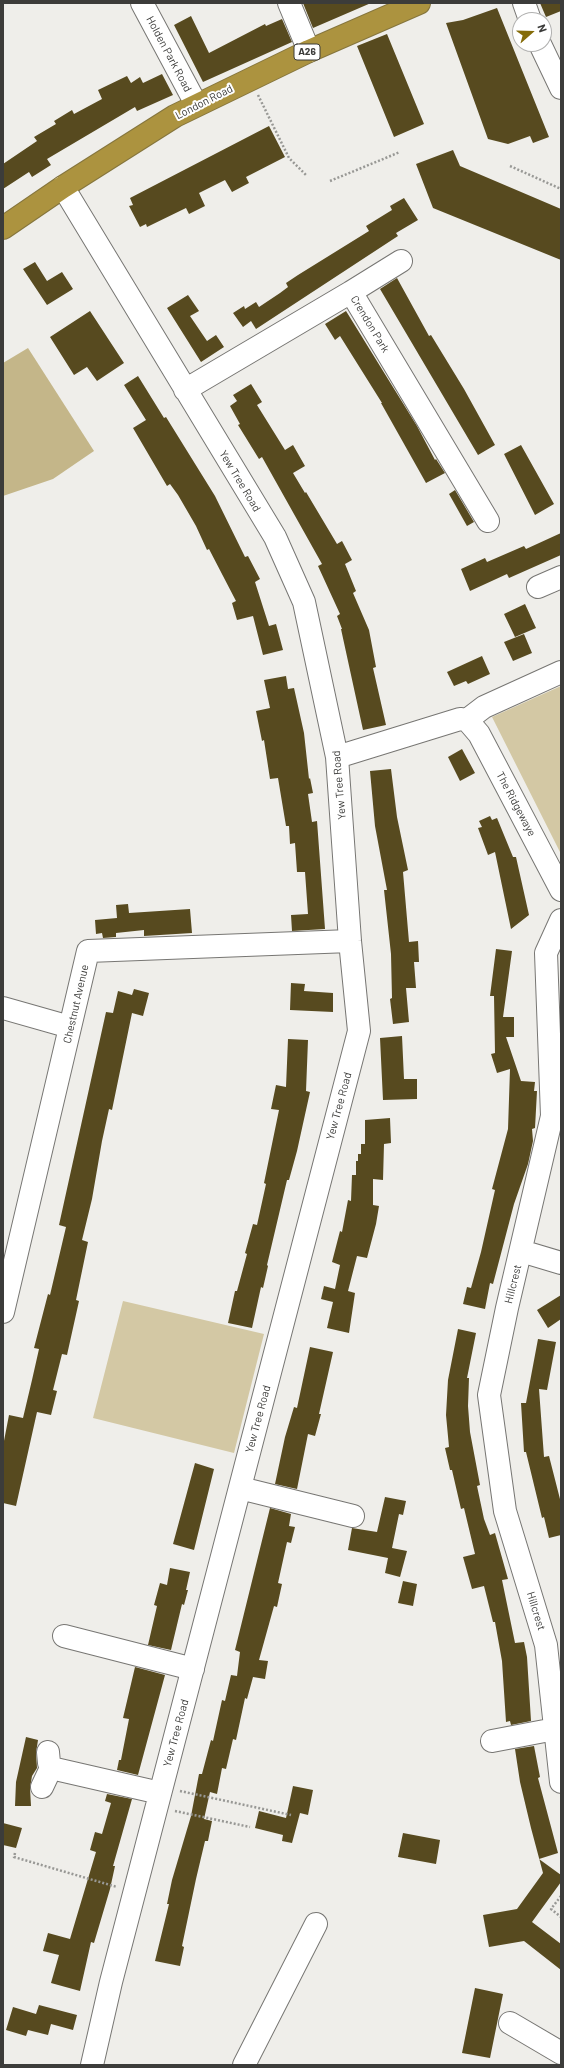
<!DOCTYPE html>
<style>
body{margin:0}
#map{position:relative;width:564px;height:2068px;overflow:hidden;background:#efeeea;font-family:Barlow,sans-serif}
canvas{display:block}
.frame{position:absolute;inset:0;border:4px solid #3c3c3a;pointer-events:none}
.north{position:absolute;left:512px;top:12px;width:40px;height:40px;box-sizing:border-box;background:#fff;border:1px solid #b1b1b0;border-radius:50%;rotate:70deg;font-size:11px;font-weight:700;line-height:16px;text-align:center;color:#3c3c3a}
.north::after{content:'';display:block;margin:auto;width:14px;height:18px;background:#856c09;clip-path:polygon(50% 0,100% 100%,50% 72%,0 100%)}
</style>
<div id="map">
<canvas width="564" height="2068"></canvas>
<div class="frame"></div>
<div class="north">N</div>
</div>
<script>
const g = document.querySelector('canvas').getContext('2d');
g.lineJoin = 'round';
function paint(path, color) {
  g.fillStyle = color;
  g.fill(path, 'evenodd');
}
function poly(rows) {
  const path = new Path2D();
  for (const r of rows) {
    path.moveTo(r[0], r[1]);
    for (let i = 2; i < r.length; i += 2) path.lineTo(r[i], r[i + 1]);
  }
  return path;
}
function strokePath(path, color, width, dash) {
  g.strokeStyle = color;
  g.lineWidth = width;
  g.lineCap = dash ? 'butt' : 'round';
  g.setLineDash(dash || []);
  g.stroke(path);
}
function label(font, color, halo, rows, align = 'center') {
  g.font = font + ' Barlow,sans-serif';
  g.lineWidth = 4;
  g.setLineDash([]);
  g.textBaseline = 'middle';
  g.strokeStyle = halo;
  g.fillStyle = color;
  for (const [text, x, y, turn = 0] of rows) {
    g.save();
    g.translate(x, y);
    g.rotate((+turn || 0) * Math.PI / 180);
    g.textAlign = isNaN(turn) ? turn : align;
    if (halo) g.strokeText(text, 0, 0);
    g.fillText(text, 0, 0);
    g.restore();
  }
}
const green = poly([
 [561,686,561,854,492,717],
 [123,1301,264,1334,234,1453,93,1418]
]);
const forest = poly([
 [28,348,94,451,53,479,3,496,3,363]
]);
const building = poly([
 [303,3,371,3,313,28],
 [540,3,561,3,561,11,546,17],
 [497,8,549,137,533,143,530,136,508,144,488,139,446,23,463,20],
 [191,16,209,53,265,24,266,26,282,19,292,42,203,82,174,25],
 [387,34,424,124,394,137,357,46],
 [162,74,173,95,137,111,135,107,47,159,51,165,32,177,29,172,3,189,3,164,37,141,34,137,56,124,54,121,72,110,74,114,102,99,98,90,127,76,131,83,140,77,143,83],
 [269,126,285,157,246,177,249,183,232,192,225,180,199,193,205,206,189,214,186,208,147,227,146,224,140,227,129,206,133,205,130,198],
 [453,150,460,166,561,209,561,260,433,208,416,164],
 [404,198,418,220,396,233,398,236,256,329,251,321,243,327,233,313,244,306,245,309,256,302,259,307,280,293,288,287,286,283,298,275,369,231,366,226,392,210,390,206],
 [35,262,47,281,62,272,73,289,47,305,23,269],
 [397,278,429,336,431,335,464,389,495,445,478,455,380,289],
 [188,295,199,311,190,316,207,341,216,335,224,347,201,362,167,308],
 [90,311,124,363,97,381,87,367,74,375,50,337],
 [346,311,417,426,435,460,436,459,445,473,426,483,381,403,382,403,340,336,335,340,325,324],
 [138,376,164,418,166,417,215,496,245,557,248,556,260,579,255,582,269,626,276,624,283,650,263,655,253,616,237,620,232,603,236,601,209,549,207,550,196,526,178,495,170,484,167,486,133,428,146,420,124,385],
 [251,384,262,402,257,405,285,450,293,445,305,466,293,473,305,493,306,492,337,544,342,541,352,560,345,564,356,591,353,593,369,630,376,667,373,668,386,725,363,730,341,629,342,629,337,616,340,614,318,566,322,564,262,457,259,459,238,425,240,424,230,406,237,401,233,395],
 [521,445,554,504,535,515,504,454],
 [455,490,474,522,467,526,449,494],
 [561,533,561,555,509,578,507,574,470,591,461,569,485,558,487,562,524,546,526,549],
 [525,604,536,628,515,637,504,614],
 [524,634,532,653,513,661,504,642],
 [482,656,490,674,468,684,466,681,454,686,447,672],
 [286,676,288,689,294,688,304,733,309,779,310,778,313,793,308,794,312,822,317,821,325,929,292,931,291,915,308,914,305,872,297,872,295,843,290,844,289,826,286,826,278,778,270,779,264,740,262,741,256,711,270,708,264,680],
 [462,749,475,773,460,781,448,757],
 [391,769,397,817,408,870,403,872,409,942,418,941,419,962,414,962,416,988,406,988,409,1022,393,1024,390,999,392,998,391,954,384,890,387,890,375,826,370,771],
 [490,816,492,820,497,818,513,857,516,857,529,915,511,929,495,852,488,855,478,828,482,827,479,821],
 [128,904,129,913,190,909,192,933,144,936,144,930,116,933,116,937,103,938,102,933,96,934,95,920,117,918,116,905],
 [496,949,512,951,503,1017,514,1017,514,1037,506,1037,521,1081,535,1082,534,1091,537,1091,535,1128,532,1129,533,1141,528,1164,514,1204,493,1284,490,1283,485,1309,463,1304,467,1287,471,1288,481,1252,495,1190,492,1189,508,1129,510,1069,497,1073,491,1054,495,1053,494,996,490,996],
 [291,983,305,984,304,991,333,993,333,1012,290,1010],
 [134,989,149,993,143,1016,132,1013,112,1110,109,1109,102,1141,92,1199,82,1240,88,1242,76,1300,79,1301,67,1355,62,1354,53,1390,57,1391,51,1415,37,1412,16,1506,3,1503,3,1446,9,1415,23,1418,32,1380,39,1349,34,1348,48,1294,50,1295,66,1227,59,1225,106,1012,113,1013,118,991,132,995],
 [402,1036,404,1079,417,1079,417,1099,383,1100,380,1038],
 [288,1039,308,1040,306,1091,310,1092,297,1151,289,1180,287,1180,267,1265,268,1266,263,1288,261,1287,252,1328,228,1323,235,1291,237,1291,247,1254,245,1253,253,1224,257,1225,266,1184,264,1183,279,1110,271,1109,276,1085,286,1087],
 [390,1118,391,1143,384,1144,383,1180,373,1179,373,1205,379,1206,376,1224,367,1258,357,1256,348,1291,355,1293,349,1333,327,1328,333,1302,321,1299,324,1286,335,1289,340,1265,332,1262,340,1231,342,1232,348,1200,351,1201,352,1175,356,1175,356,1161,358,1161,358,1154,361,1154,361,1144,365,1144,365,1120],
 [561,1295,561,1319,548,1328,537,1310],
 [458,1329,476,1333,467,1378,469,1378,468,1406,470,1432,480,1485,477,1486,484,1519,490,1535,495,1533,508,1579,502,1580,515,1643,524,1642,527,1657,531,1721,511,1725,510,1721,506,1722,502,1661,495,1622,493,1622,484,1586,472,1589,463,1557,475,1554,464,1508,461,1509,452,1470,450,1470,445,1448,449,1447,446,1415,448,1380],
 [538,1339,556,1342,547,1390,539,1389,544,1457,549,1456,561,1503,561,1535,549,1538,544,1517,542,1518,526,1452,524,1452,521,1403,526,1403],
 [310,1347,333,1352,319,1414,321,1414,315,1436,308,1434,297,1489,275,1484,285,1437,294,1407,297,1408],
 [195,1463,214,1469,194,1550,173,1544],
 [385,1497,406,1501,403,1515,399,1514,392,1548,407,1551,400,1577,385,1573,388,1558,348,1550,352,1528,377,1532],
 [270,1508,291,1514,289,1526,295,1527,291,1543,287,1542,278,1583,282,1584,277,1607,274,1606,259,1660,268,1661,265,1679,253,1677,247,1699,245,1698,236,1740,233,1739,226,1769,222,1768,217,1794,210,1792,204,1819,212,1821,208,1841,205,1841,196,1879,182,1946,184,1947,180,1966,155,1961,169,1904,167,1904,172,1880,191,1816,199,1774,202,1774,211,1740,213,1741,222,1700,225,1701,231,1675,237,1676,240,1652,235,1650],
 [170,1568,190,1572,186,1590,188,1590,184,1605,182,1604,171,1650,148,1645,157,1606,154,1605,160,1583,167,1585],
 [403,1581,417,1584,413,1606,398,1603],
 [135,1667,165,1675,138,1775,117,1770,119,1760,121,1760,129,1719,123,1718],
 [26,1737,38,1740,36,1753,37,1768,32,1776,30,1788,31,1806,15,1806,16,1782],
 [534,1746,540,1777,538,1778,558,1853,539,1859,561,1875,561,1882,532,1922,561,1944,561,1970,524,1941,489,1947,483,1915,517,1909,543,1873,531,1828,520,1782,515,1749],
 [293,1786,313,1790,308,1815,300,1813,292,1843,282,1841,283,1835,255,1828,259,1811,286,1818],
 [107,1794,132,1799,113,1866,115,1866,110,1889,94,1943,91,1942,80,1991,51,1983,59,1955,43,1951,48,1933,70,1939,96,1852,90,1850,95,1832,102,1834,111,1803,105,1801],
 [3,1823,22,1828,16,1848,3,1845],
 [403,1833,440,1840,436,1864,398,1857],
 [475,1988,503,1994,490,2058,462,2053],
 [39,2005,77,2015,73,2030,51,2024,48,2035,28,2030,26,2036,6,2030,13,2007,36,2014]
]);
const path = poly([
 [258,95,289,158,306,175],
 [510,166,561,189],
 [330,181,400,152],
 [180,1791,291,1815],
 [175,1811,250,1827],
 [15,1853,14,1857,117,1887],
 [561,1896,551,1909,561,1917]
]);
const minor = poly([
 [142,3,196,104],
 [289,3,309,51],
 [524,3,530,20],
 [540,44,561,88],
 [63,187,275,537,304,602,337,757,350,941,359,1031,111,1982,92,2065],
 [351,292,401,261],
 [185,390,351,292,488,521],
 [538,587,561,577],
 [467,720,484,707,561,672],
 [337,757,460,719,467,720,479,734,561,890],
 [561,920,546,953,552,1116,507,1308,489,1395,505,1511,546,1645,561,1782],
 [3,1008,70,1027],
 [521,1251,561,1263],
 [3,1312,88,951,350,941],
 [240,1488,353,1516],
 [64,1636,193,1669],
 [492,1741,555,1729],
 [48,1752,49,1763,51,1768,160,1793],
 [42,1787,51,1768],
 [510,2023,561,2053],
 [244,2065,316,1924]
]);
const highway = poly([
 [3,228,63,187,175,116,309,51,419,3]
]);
const shields = [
 [307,52,26]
];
const shieldNames = [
 ["A26",307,52]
];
const streetNames = [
 ["Holden Park Road",169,54,62],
 ["London Road",204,102,-27],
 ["Crendon Park",370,324,59],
 ["Yew Tree Road",240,481,59],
 ["Yew Tree Road",339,785,-95],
 ["The Ridgewaye",516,804,62],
 ["Chestnut Avenue",76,1004,-77],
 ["Yew Tree Road",339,1106,-75],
 ["Hillcrest",513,1284,-76],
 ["Yew Tree Road",258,1419,-75],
 ["Hillcrest",536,1611,73],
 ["Yew Tree Road",176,1733,-75]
];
paint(green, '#d3c8a4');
paint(forest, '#c4b689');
paint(building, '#574a1f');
strokePath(minor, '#777673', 24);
strokePath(highway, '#85753d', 24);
strokePath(path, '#989895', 2.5, [2, 2]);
strokePath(minor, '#fff', 22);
strokePath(highway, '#ac933f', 22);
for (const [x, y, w] of shields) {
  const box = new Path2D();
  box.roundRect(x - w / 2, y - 8, w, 16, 3);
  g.fillStyle = '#fff';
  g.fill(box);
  strokePath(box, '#3c3c3a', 1);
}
label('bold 10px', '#3c3c3a', null, shieldNames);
label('11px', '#3c3c3a', '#fff', streetNames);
</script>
